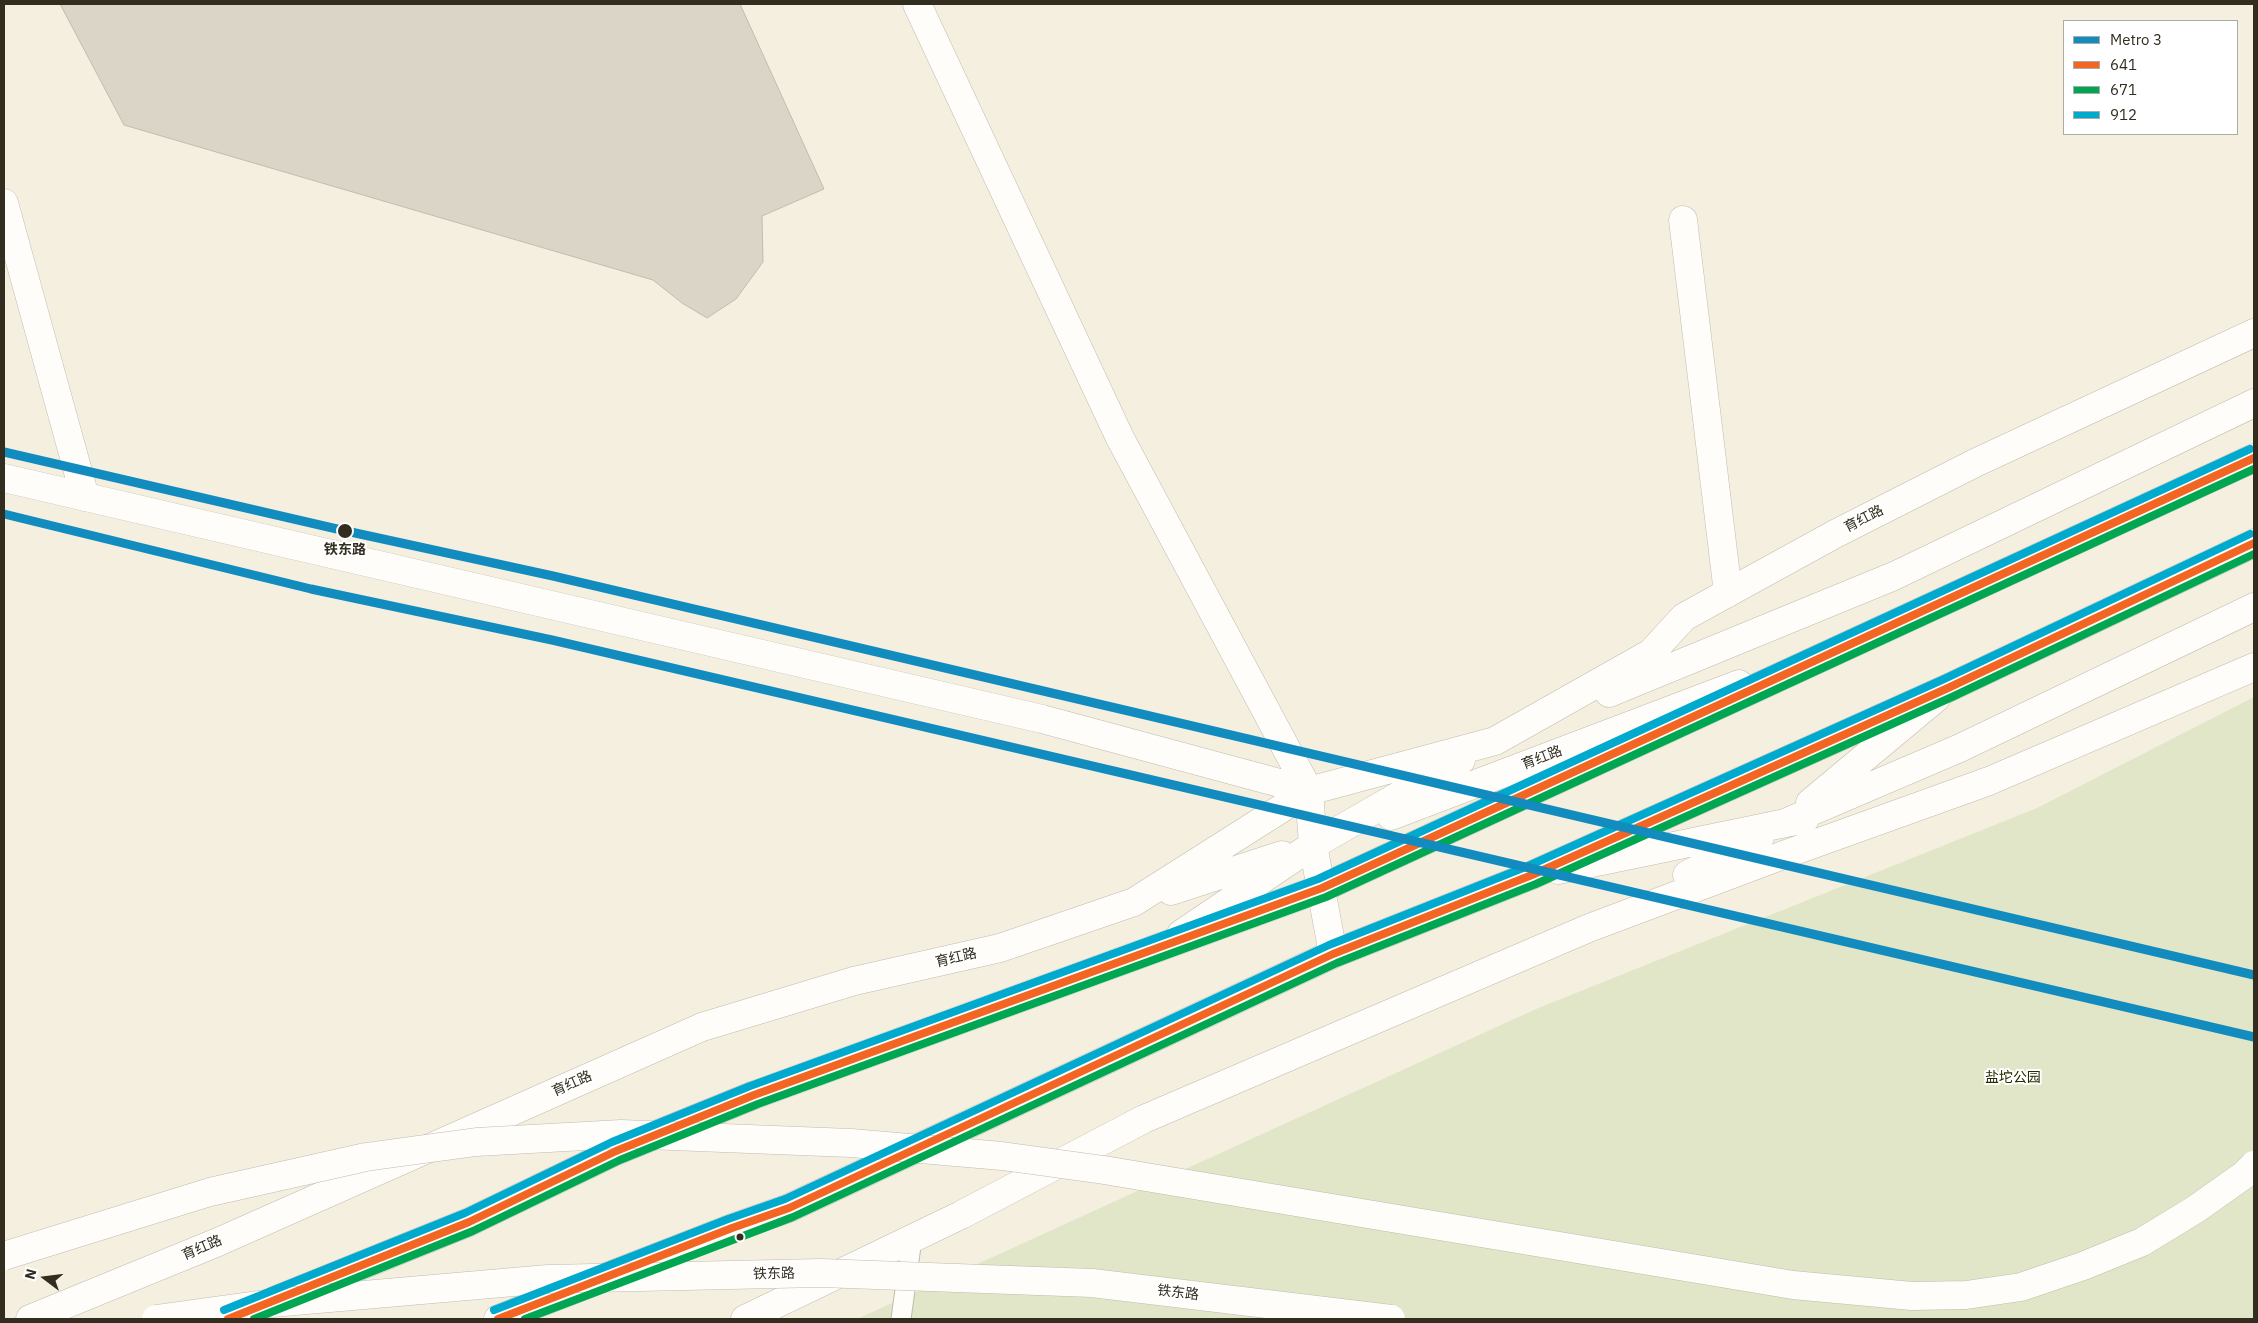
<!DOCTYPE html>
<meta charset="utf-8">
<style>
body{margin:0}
#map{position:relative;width:2258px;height:1323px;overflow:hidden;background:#f5efe0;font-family:"IBM Plex Sans",sans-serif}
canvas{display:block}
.frame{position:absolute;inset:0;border:5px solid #322d1f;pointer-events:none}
.legend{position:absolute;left:2063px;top:20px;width:175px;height:115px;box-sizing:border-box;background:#fff;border:1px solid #adaba5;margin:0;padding:6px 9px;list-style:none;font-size:15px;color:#322d1f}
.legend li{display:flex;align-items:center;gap:10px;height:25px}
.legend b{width:25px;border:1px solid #adaba5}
.north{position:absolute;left:20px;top:1253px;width:50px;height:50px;-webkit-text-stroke:4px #fff;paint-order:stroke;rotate:285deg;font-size:14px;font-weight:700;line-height:20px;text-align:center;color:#322d1f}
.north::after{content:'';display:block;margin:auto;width:18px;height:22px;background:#322d1f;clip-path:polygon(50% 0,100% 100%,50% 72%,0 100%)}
</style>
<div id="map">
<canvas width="2258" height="1323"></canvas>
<div class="frame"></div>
<ul class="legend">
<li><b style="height:6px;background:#128bbe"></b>Metro 3</li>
<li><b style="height:6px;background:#f26522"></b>641</li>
<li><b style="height:6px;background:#00a651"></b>671</li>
<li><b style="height:6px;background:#00a9ce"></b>912</li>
</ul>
<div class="north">N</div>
</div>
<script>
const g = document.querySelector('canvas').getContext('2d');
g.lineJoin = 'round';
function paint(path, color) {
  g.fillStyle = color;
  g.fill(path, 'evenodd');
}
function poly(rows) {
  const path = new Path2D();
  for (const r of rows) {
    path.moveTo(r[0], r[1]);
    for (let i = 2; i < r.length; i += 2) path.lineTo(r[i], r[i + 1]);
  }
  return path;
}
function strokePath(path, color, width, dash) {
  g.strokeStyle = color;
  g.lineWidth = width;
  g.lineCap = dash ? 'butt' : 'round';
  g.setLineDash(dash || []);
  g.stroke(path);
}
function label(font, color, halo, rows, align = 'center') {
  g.font = font + ' "IBM Plex Sans","Noto Sans SC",sans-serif';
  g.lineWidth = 4;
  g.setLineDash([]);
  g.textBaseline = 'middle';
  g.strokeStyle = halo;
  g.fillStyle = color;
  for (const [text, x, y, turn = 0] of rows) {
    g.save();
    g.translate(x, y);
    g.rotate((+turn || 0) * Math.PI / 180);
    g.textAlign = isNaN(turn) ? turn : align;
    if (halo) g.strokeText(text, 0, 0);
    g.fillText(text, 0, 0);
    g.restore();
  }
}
const green = poly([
 [2254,697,2254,1319,857,1319,1536,1009,2037,808]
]);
const building = poly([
 [60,4,740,4,824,189,762,216,763,262,736,299,707,318,682,303,653,280,124,125,60,4]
]);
const service = poly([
 [901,1319,912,1239]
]);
const minor = poly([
 [917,4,1120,438,1309,791,1313,845,1333,954],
 [4,203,85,497],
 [1683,220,1728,593],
 [4,478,1042,719,1309,791],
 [1609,693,1894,576,2254,403],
 [1810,803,1936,698],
 [1391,816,1739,684],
 [1787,822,1960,748,2254,607],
 [1558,870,1805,819],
 [1687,875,1760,837],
 [1171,891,1282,855],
 [1181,934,1313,845,1461,760],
 [30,1319,218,1242,702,1027,854,981,1000,948,1134,902,1309,791,1495,741,1651,653,1684,617,1835,534,1975,463,2254,333],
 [745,1319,961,1215,1144,1119,1589,928,1786,854,1989,781,2254,667]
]);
const trunk = poly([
 [276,1300,469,1222,616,1151,754,1095,1322,888,2254,458],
 [498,1319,732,1228,789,1208,1333,954,1532,875,1948,688,2254,543]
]);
const trunkBridge = poly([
 [4,1256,210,1192,366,1157,476,1142,621,1134,851,1143,1002,1156,1104,1170,1793,1285,1912,1296,1966,1295,2021,1287,2083,1266,2142,1242,2196,1209,2244,1175,2254,1165],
 [156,1319,272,1303,548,1279,821,1273,1092,1283,1391,1319]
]);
const bus1 = poly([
 [228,1319,469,1222,616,1151,754,1095,1322,888,2254,458],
 [498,1319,732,1228,789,1208,1333,954,1532,875,1948,688,2254,543]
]);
const bus2 = poly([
 [254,1319,473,1231,620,1160,758,1104,1326,897,2254,469],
 [525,1319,793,1217,1337,963,1536,884,1952,697,2254,554]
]);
const bus3 = poly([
 [224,1310,465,1213,612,1142,750,1086,1318,879,2250,449],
 [494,1310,728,1219,785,1199,1329,945,1528,866,1944,679,2250,534]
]);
const metro1 = poly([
 [4,452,337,529,553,576,2254,975],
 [4,514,311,589,552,640,2254,1037]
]);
const markers = [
 [345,531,8,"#322d1f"],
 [740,1237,4.5,"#322d1f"]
];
const streetNames = [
 ["育红路",1864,519,-27],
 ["育红路",1542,758,-21],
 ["育红路",956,958,-13],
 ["育红路",572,1084,-24],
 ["育红路",202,1248,-23],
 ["铁东路",774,1274,-1],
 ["铁东路",1178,1293,7]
];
const stopNames = [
 ["铁东路",345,550]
];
const parkNames = [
 ["盐坨公园",2013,1078]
];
paint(green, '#e2e6c8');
paint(building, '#dbd5c8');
strokePath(building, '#c1bcaf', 1);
strokePath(service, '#c0bbae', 21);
strokePath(minor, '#c0bbae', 29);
strokePath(trunk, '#c0bbae', 29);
strokePath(service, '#fefdfa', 19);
strokePath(minor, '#fefdfa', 28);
strokePath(trunk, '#fefdfa', 28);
strokePath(trunkBridge, '#c0bbae', 29, []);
strokePath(trunkBridge, '#fefdfa', 28);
strokePath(bus1, '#f26522', 8);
strokePath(bus2, '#00a651', 8);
strokePath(bus3, '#00a9ce', 8);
strokePath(metro1, '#128bbe', 9);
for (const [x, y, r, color] of markers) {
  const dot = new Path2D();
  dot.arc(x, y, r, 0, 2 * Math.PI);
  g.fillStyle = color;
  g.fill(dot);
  strokePath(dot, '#fff', 2);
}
label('14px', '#322d1f', '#fff', streetNames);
label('bold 14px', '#322d1f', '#fff', stopNames);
label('14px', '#242e00', '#fff', parkNames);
</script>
